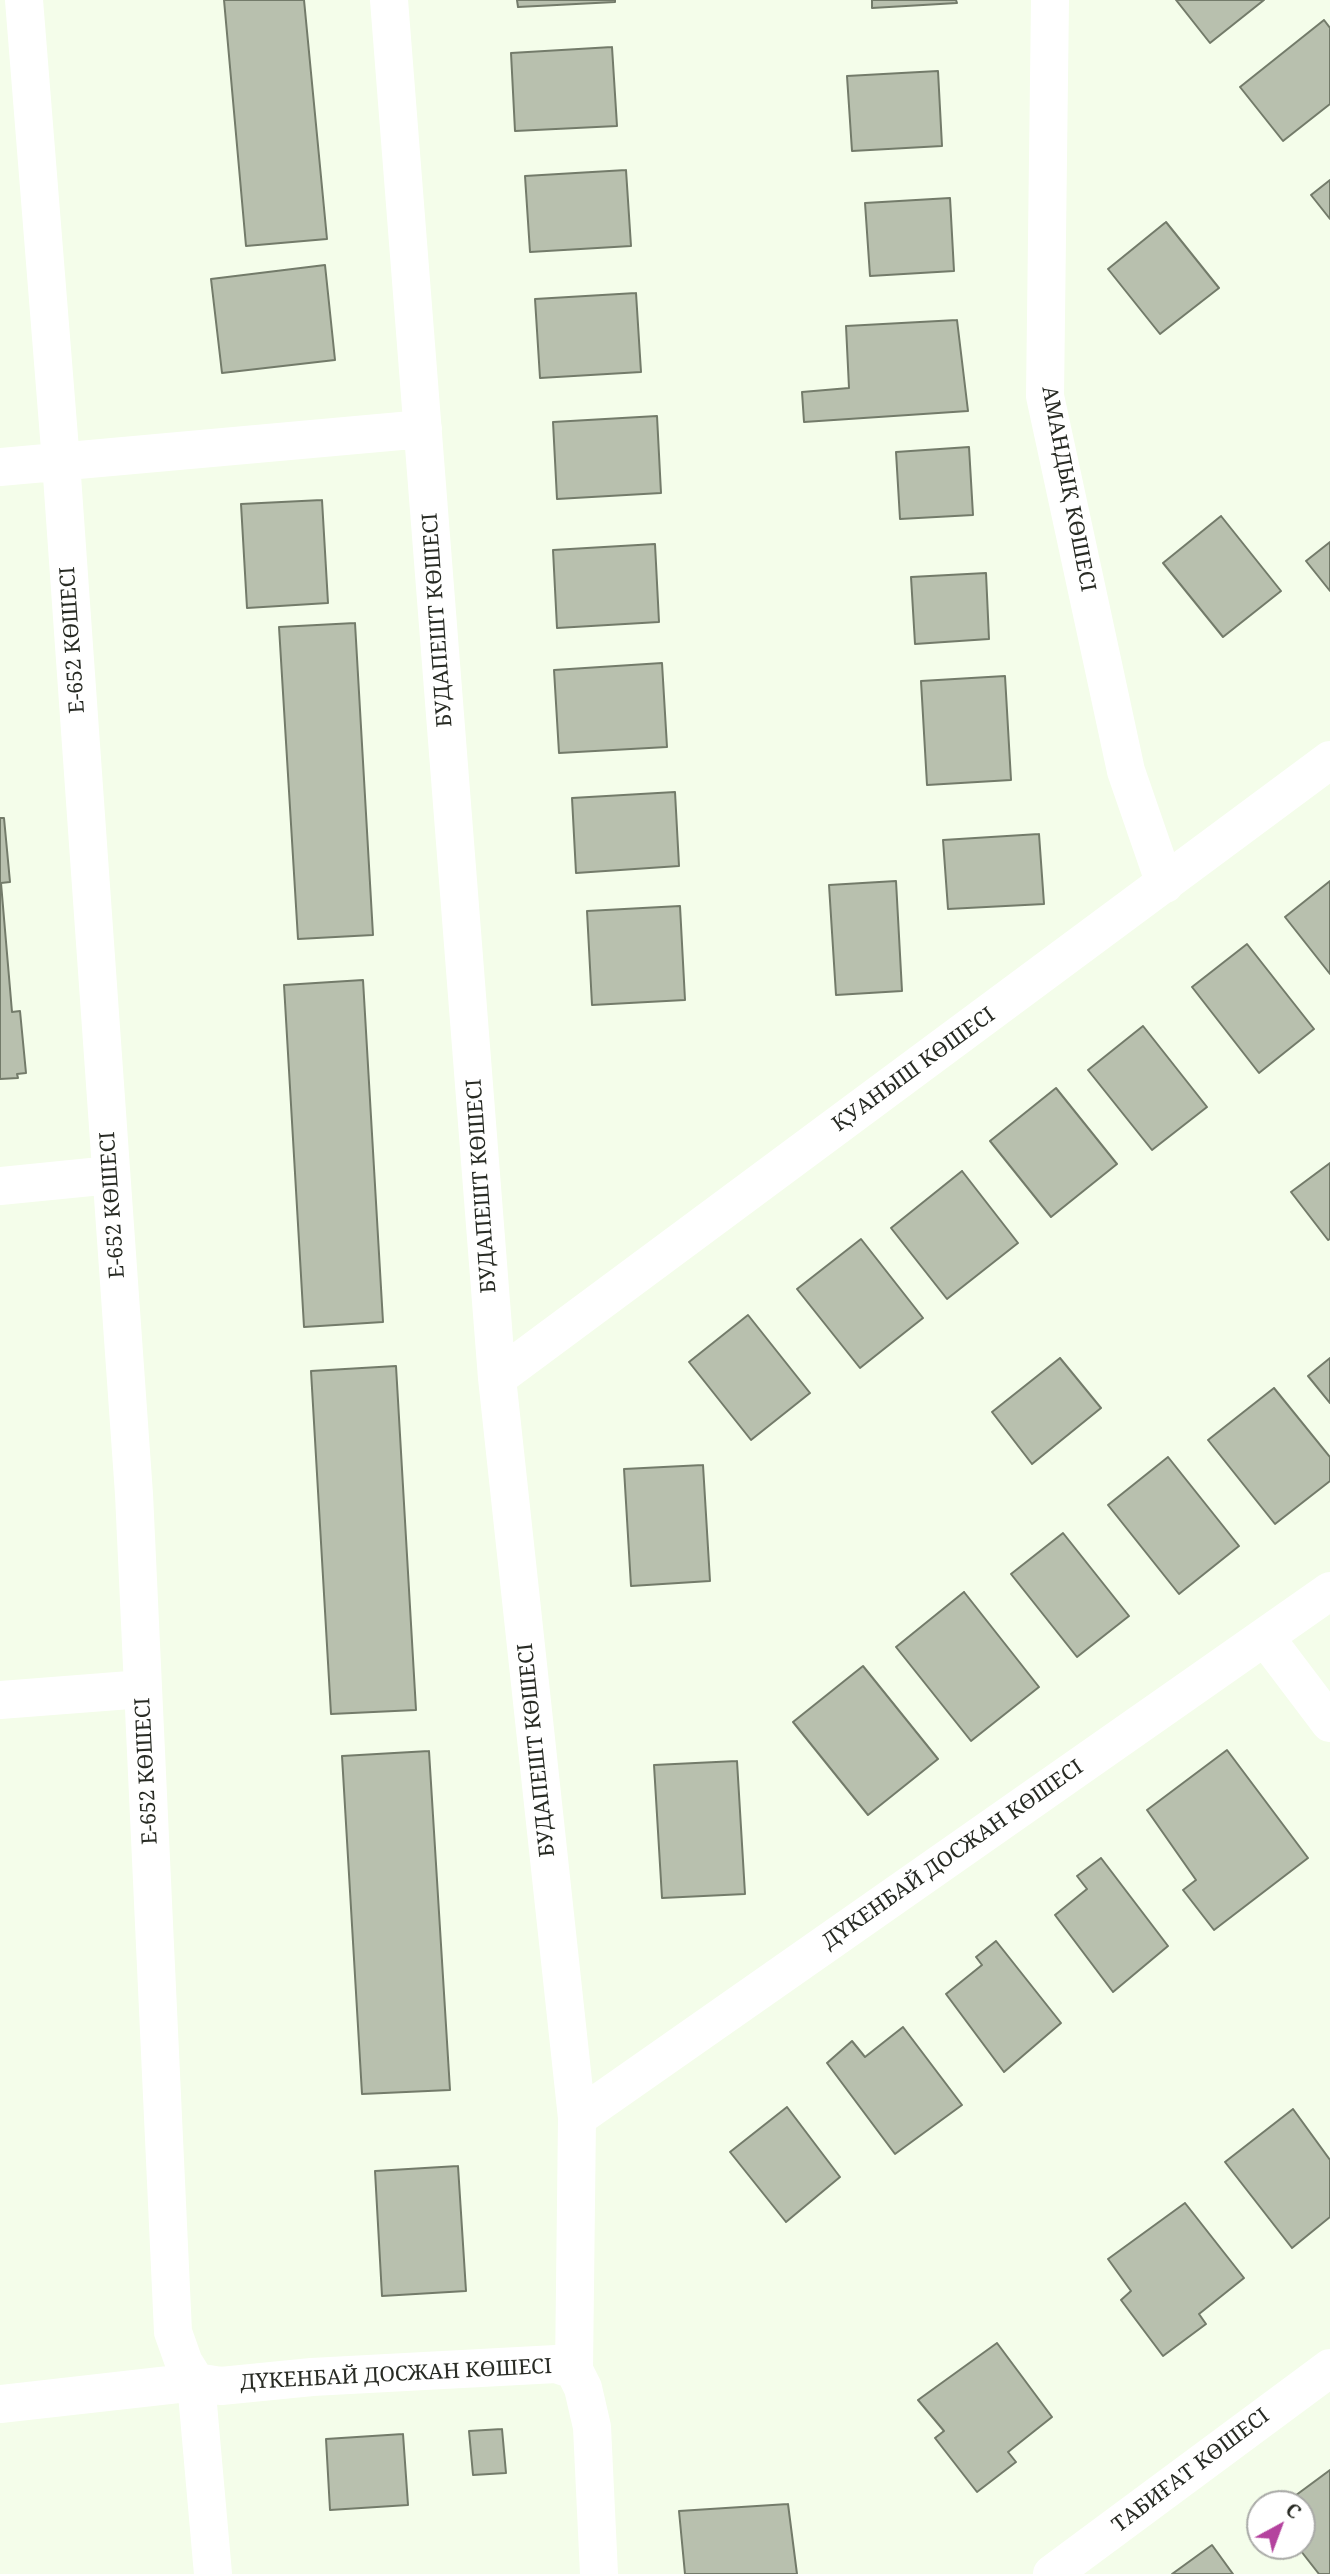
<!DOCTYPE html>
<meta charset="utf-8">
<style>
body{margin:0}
#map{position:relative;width:1330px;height:2574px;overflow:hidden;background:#f4fdea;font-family:"Noto Serif",serif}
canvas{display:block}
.north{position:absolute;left:1246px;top:2490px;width:70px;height:70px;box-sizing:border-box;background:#fff;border:2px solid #a9aaa7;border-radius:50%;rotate:41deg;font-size:19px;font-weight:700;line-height:28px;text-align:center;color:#282b24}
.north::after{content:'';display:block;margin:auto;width:24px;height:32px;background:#b4439e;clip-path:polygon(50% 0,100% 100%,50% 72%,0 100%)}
</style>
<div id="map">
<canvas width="1330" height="2574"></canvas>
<div class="north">С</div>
</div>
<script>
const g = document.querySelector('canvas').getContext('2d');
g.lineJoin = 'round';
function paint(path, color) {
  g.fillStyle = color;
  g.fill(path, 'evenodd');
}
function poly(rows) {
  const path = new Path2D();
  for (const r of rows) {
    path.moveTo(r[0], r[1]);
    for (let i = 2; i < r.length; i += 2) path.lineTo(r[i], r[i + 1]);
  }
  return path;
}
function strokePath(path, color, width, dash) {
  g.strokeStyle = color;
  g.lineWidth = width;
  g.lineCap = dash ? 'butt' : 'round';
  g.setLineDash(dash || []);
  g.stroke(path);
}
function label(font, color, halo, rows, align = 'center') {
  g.font = font + ' "Noto Serif",serif';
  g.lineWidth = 6;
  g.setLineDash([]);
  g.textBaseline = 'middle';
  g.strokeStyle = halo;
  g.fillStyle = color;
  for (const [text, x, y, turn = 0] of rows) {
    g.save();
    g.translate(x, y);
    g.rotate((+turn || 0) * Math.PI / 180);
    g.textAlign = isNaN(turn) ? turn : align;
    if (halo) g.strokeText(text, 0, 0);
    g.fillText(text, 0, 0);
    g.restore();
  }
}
const building = poly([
 [224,0,304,0,327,239,246,246,224,0],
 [517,0,615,0,615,2,518,7,517,0],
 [872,0,956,0,957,3,872,8,872,0],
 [1176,0,1264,0,1210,43,1176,0],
 [1324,20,1330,28,1330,104,1283,141,1240,87,1324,20],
 [612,47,617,126,515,131,511,53,612,47],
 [938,71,942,146,852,151,847,76,938,71],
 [626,170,631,246,530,252,525,176,626,170],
 [1330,180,1330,219,1311,195,1330,180],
 [950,198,954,271,870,276,865,203,950,198],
 [1166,222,1219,288,1160,334,1108,269,1166,222],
 [325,265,335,360,222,373,211,279,325,265],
 [636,293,641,372,540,378,535,299,636,293],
 [957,320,968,411,804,422,802,392,849,388,846,326,957,320],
 [657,416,661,493,557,499,553,422,657,416],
 [969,447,973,515,900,519,896,452,969,447],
 [322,500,328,603,247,608,241,504,322,500],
 [1221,516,1281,591,1223,637,1163,563,1221,516],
 [1330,542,1330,591,1306,561,1330,542],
 [655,544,659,622,557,628,553,550,655,544],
 [986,573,989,639,915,644,911,577,986,573],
 [355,623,373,935,298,939,279,627,355,623],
 [662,663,667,747,559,753,554,670,662,663],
 [1005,676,1011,780,927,785,921,681,1005,676],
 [675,792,679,866,576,873,572,798,675,792],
 [0,818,4,818,10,882,1,883,12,1012,20,1011,26,1073,17,1074,18,1078,0,1079,0,818],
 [1039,834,1044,904,948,909,943,840,1039,834],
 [896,881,902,991,836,995,829,885,896,881],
 [1330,881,1330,974,1285,917,1330,881],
 [680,906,685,1000,592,1005,587,911,680,906],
 [1247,944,1314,1029,1259,1073,1192,987,1247,944],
 [363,980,383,1322,304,1327,284,985,363,980],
 [1143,1026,1207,1107,1152,1150,1088,1070,1143,1026],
 [1056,1088,1117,1164,1051,1217,990,1141,1056,1088],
 [1330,1163,1330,1239,1328,1240,1291,1192,1330,1163],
 [962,1171,1018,1243,947,1299,891,1228,962,1171],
 [861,1239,923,1318,860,1368,797,1289,861,1239],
 [748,1315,810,1393,751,1440,689,1362,748,1315],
 [1060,1358,1101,1408,1032,1464,992,1412,1060,1358],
 [1330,1358,1330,1403,1308,1376,1330,1358],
 [396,1366,416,1710,331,1714,311,1371,396,1366],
 [1274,1388,1330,1457,1330,1481,1275,1524,1208,1440,1274,1388],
 [1168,1457,1239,1546,1179,1594,1108,1505,1168,1457],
 [703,1465,710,1581,631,1586,624,1469,703,1465],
 [1063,1533,1129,1616,1077,1657,1011,1574,1063,1533],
 [964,1592,1039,1687,971,1741,896,1647,964,1592],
 [863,1666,938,1759,868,1815,793,1722,863,1666],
 [1227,1750,1308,1858,1214,1930,1183,1890,1196,1880,1147,1810,1227,1750],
 [429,1751,450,2090,362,2094,342,1756,429,1751],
 [737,1761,745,1894,662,1898,654,1765,737,1761],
 [1101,1858,1168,1946,1113,1992,1055,1915,1087,1889,1077,1876,1101,1858],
 [996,1941,1061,2023,1004,2072,946,1994,982,1965,976,1957,996,1941],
 [903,2027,962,2105,895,2154,827,2063,852,2041,865,2057,903,2027],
 [787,2107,840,2177,786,2222,730,2152,787,2107],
 [1293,2109,1330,2160,1330,2217,1292,2248,1225,2162,1293,2109],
 [458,2166,466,2291,382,2296,375,2171,458,2166],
 [1185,2203,1244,2278,1199,2314,1206,2324,1163,2356,1121,2300,1131,2291,1108,2259,1185,2203],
 [997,2343,1052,2417,1008,2452,1016,2462,977,2492,935,2438,944,2431,918,2400,997,2343],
 [502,2429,506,2473,473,2475,469,2431,502,2429],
 [403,2434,408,2505,330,2510,326,2439,403,2434],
 [1330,2470,1330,2574,1319,2574,1297,2546,1302,2546,1302,2504,1284,2504,1330,2470],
 [788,2504,797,2574,685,2574,679,2511,788,2504],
 [1212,2545,1233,2574,1172,2574,1212,2545]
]);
const street = poly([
 [24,0,61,462,134,1494,173,2332,184,2363,196,2382,221,2386,312,2377,556,2364,574,2370,583,2388,592,2427,599,2574],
 [389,0,497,1378,577,2118,574,2370],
 [1050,0,1045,396,1126,771,1165,884],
 [0,467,423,429],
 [0,1186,111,1175],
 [497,1378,1330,760],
 [1265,1637,1330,1723],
 [0,1700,143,1689],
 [577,2118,1330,1591],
 [0,2404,196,2382,213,2574],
 [1052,2574,1330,2368]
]);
const streetNames = [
 ["АМАНДЫҚ КӨШЕСІ",1068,489,79],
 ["БУДАПЕШТ КӨШЕСІ",438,620,-94],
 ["Е-652 КӨШЕСІ",73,640,-94],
 ["ҚУАНЫШ КӨШЕСІ",914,1070,-36],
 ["БУДАПЕШТ КӨШЕСІ",482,1186,-94],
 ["Е-652 КӨШЕСІ",113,1205,-94],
 ["БУДАПЕШТ КӨШЕСІ",537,1750,-96],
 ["Е-652 КӨШЕСІ",147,1771,-93],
 ["ДҮКЕНБАЙ ДОСЖАН КӨШЕСІ",953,1855,-35],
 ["ДҮКЕНБАЙ ДОСЖАН КӨШЕСІ",396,2375,-3],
 ["ТАБИҒАТ КӨШЕСІ",1191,2471,-37]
];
paint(building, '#b8c0ae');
strokePath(building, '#737b6a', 2);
strokePath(street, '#fff', 38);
label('21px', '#282b24', '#fff', streetNames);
</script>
